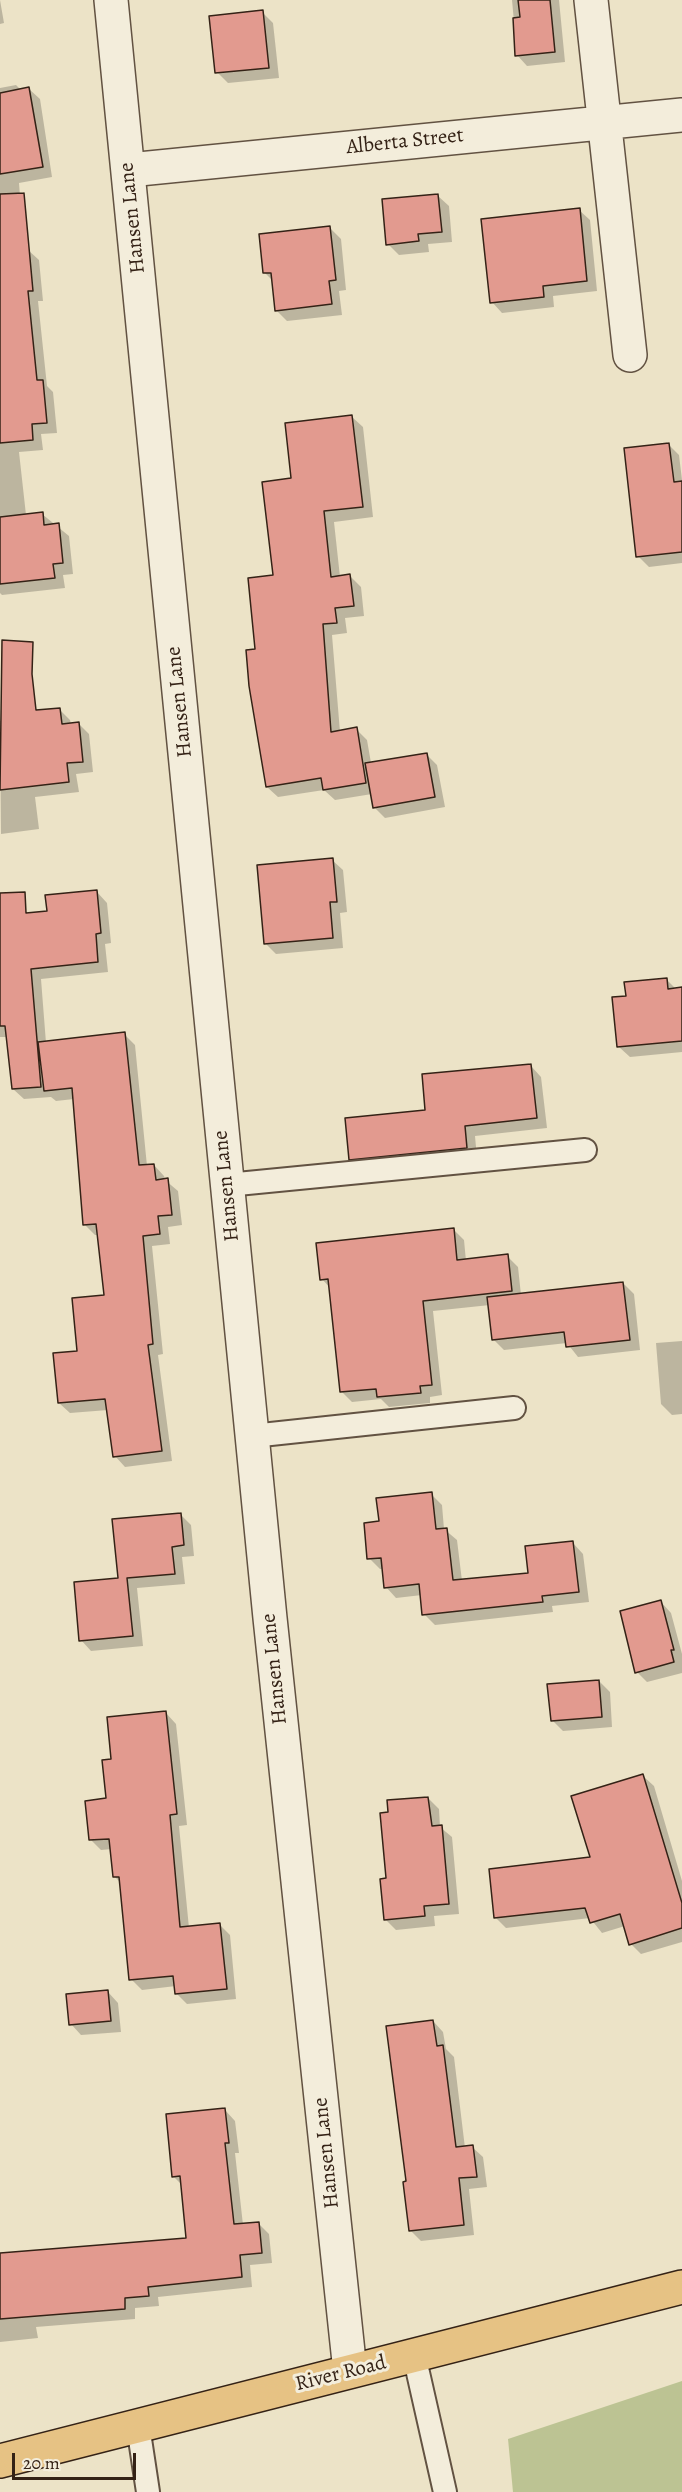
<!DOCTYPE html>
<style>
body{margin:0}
#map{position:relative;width:682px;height:2492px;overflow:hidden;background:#ece3c7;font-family:Alegreya,serif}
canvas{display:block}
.scale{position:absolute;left:12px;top:2453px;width:124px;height:27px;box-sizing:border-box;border:3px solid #342216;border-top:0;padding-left:8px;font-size:18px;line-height:21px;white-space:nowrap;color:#342216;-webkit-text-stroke:4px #f3eddb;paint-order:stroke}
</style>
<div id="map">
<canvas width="682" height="2492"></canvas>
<div class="scale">20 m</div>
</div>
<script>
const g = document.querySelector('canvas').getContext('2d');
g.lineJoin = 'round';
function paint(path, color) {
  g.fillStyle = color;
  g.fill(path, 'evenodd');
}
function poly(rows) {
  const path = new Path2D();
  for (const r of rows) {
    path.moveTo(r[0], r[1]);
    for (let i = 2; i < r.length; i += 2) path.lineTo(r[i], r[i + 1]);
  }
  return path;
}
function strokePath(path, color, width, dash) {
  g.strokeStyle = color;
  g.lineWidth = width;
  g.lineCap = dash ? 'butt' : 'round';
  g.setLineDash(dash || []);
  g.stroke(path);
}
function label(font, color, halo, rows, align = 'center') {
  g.font = font + ' Alegreya,serif';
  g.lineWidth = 6;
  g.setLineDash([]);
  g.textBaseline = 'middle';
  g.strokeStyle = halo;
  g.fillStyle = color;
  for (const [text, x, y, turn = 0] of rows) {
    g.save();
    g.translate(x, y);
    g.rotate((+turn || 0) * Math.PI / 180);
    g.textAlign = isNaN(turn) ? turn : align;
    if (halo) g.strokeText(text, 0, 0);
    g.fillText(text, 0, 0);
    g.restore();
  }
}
const green = poly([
 [682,2381,682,2492,513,2492,508,2439]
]);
const shadow = poly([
 [0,0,4,23,0,24],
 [512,0,559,0,565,62,527,66,517,55],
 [262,12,273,23,279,78,228,83,217,72],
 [16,85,21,90,29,89,40,99,52,177,19,183,24,250,28,250,39,260,43,301,38,301,47,386,53,392,57,433,41,434,43,450,19,452,26,515,42,514,69,536,73,574,63,575,65,588,2,595,0,593,0,88],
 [438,196,449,206,452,242,428,244,429,252,399,255,388,244],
 [579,210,590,220,597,291,553,296,554,307,502,313,492,302],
 [330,228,341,239,346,290,339,291,342,315,287,321,276,310,273,281,265,273],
 [352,417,363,427,373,517,334,522,340,577,350,576,361,587,364,616,345,618,347,633,332,635,340,732,356,729,367,740,371,763,426,754,437,765,445,807,385,818,374,807,372,794,335,800,324,790,278,797,267,787,257,651,275,576,293,480],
 [668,444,679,455,682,480,682,563,649,567,638,556],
 [59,709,70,720,71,724,78,723,89,734,93,772,76,774,79,792,35,797,39,829,1,834,0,721],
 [332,860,343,870,347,912,340,913,343,948,276,954,266,944],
 [97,892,107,903,111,943,105,944,108,972,41,979,46,1043,124,1034,135,1045,147,1166,154,1165,164,1176,165,1180,178,1191,182,1225,168,1227,170,1244,152,1246,163,1354,158,1355,172,1461,125,1467,115,1456,108,1410,70,1413,59,1403,79,1352,105,1296,99,1235,95,1235,85,1225,74,1099,56,1101,51,1097,24,1099,13,1089,8,1037,0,1037,0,931],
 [666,979,676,989,682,989,682,1052,630,1057,619,1047,627,997],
 [531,1066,541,1077,547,1128,475,1136,477,1158,361,1170,350,1159,427,1111],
 [453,1229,464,1240,466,1261,507,1256,518,1267,521,1295,623,1283,634,1294,640,1350,578,1357,567,1343,504,1350,493,1339,490,1305,433,1311,442,1395,430,1397,430,1403,389,1407,381,1399,352,1402,342,1392,331,1289,322,1279],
 [682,1341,682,1414,672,1415,661,1404,656,1343],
 [431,1494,442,1505,444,1529,457,1540,462,1581,530,1574,573,1543,583,1554,589,1602,552,1606,553,1612,435,1625,424,1614,422,1595,396,1598,386,1587,384,1569,380,1569,369,1558,381,1523],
 [180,1514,191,1525,194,1556,182,1557,185,1584,137,1588,143,1646,91,1651,81,1640,119,1579],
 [661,1602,671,1613,682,1654,682,1673,647,1682,637,1672],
 [599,1681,610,1692,612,1727,563,1731,552,1720],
 [166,1713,176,1724,187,1825,179,1826,189,1928,220,1925,230,1935,236,1999,187,2004,177,1994,176,1986,142,1990,131,1979,121,1883,114,1876,112,1849,101,1850,91,1840,108,1800,113,1760],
 [643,1776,654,1786,682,1881,682,1942,641,1954,631,1944,625,1926,602,1933,590,1918,506,1928,495,1917,591,1859],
 [428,1798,439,1809,440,1827,452,1837,459,1914,434,1916,435,1926,396,1930,385,1919,389,1813],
 [108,1992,118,2003,121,2032,81,2035,71,2024],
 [433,2021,443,2032,446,2049,454,2057,465,2148,472,2147,483,2157,487,2187,469,2189,474,2235,421,2241,410,2230,408,2183],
 [225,2110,235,2121,239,2153,235,2153,243,2225,258,2223,269,2234,272,2263,250,2265,252,2287,158,2297,159,2306,135,2308,135,2319,36,2327,38,2338,0,2342,0,2255,188,2239,182,2185,173,2176]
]);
const building = poly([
 [518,0,550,0,555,52,515,56,513,18,520,17,518,0],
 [263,10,269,68,215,73,209,16,263,10],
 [29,87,43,167,0,174,0,93,29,87],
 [24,193,33,291,28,291,37,380,43,380,47,423,32,424,33,440,0,443,0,194,24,193],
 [438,194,442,232,418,234,419,241,386,245,382,199,438,194],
 [580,208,587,281,543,286,544,297,490,303,481,219,580,208],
 [330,226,336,280,329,281,332,304,275,311,271,273,263,273,259,234,330,226],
 [352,415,363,507,324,511,331,577,350,574,354,606,335,608,337,623,323,624,331,732,357,727,366,783,323,790,321,778,266,787,249,686,246,650,255,649,248,578,273,575,262,482,291,478,285,423,352,415],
 [669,443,674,482,682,481,682,552,636,557,624,448,669,443],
 [43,512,44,525,59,523,63,563,53,564,55,578,0,584,0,517,43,512],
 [2,640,33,642,32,674,36,710,60,708,62,724,79,722,83,762,67,763,69,782,0,790,2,640],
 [427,753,435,797,373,808,365,763,427,753],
 [333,858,337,902,330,902,333,938,264,944,257,865,333,858],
 [97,890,101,933,96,934,98,962,31,969,41,1087,12,1089,5,1026,0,1026,0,893,25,892,26,913,47,911,45,895,97,890],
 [667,978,668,989,682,987,682,1041,617,1047,612,997,626,996,624,982,667,978],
 [125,1032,139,1165,154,1164,156,1180,168,1178,172,1215,158,1216,160,1234,143,1236,153,1344,148,1345,162,1451,113,1457,105,1399,58,1403,53,1353,77,1351,72,1298,104,1295,96,1224,83,1225,72,1088,44,1091,38,1042,125,1032],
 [531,1064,537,1118,465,1126,467,1148,349,1160,345,1118,425,1110,422,1074,531,1064],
 [454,1228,457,1260,508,1254,512,1291,423,1301,432,1385,420,1386,421,1393,377,1397,376,1389,340,1392,328,1279,320,1280,316,1243,454,1228],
 [623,1282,630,1340,566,1347,564,1332,492,1340,487,1297,623,1282],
 [432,1492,436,1529,447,1528,453,1580,528,1573,525,1546,573,1541,579,1592,542,1596,543,1602,422,1615,419,1584,384,1588,381,1558,367,1559,364,1523,379,1521,376,1498,432,1492],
 [181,1513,184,1545,172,1547,175,1574,127,1578,133,1636,79,1641,74,1582,118,1578,112,1519,181,1513],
 [661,1600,674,1650,671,1650,674,1662,635,1673,620,1611,661,1600],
 [599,1680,602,1717,551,1721,547,1684,599,1680],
 [166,1711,177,1814,170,1815,180,1927,220,1923,227,1989,175,1994,173,1976,129,1980,119,1877,113,1877,109,1839,89,1840,85,1801,106,1798,102,1760,111,1759,107,1717,166,1711],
 [643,1774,682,1903,682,1928,629,1945,620,1914,590,1923,585,1908,494,1918,489,1869,590,1857,571,1796,643,1774],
 [428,1797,432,1826,442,1825,449,1904,424,1906,425,1916,384,1920,380,1879,386,1878,380,1813,388,1812,387,1800,428,1797],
 [108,1990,111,2021,69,2025,66,1994,108,1990],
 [433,2020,437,2046,443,2045,456,2147,473,2145,477,2177,459,2178,464,2225,409,2231,403,2182,406,2181,386,2026,433,2020],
 [225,2108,229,2143,225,2143,234,2224,259,2222,262,2253,240,2255,242,2277,148,2287,149,2296,125,2298,125,2309,0,2319,0,2253,186,2238,180,2176,172,2177,166,2114,225,2108]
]);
const service = poly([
 [227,1185,585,1150],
 [252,1436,514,1408],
 [414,2355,445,2492],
 [138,2426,148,2492]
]);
const minor = poly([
 [591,0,630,355],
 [129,170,682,115]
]);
const tertiary = poly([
 [111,0,270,1618,350,2371]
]);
const primary = poly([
 [0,2461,682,2287]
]);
const streetNames = [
 ["Alberta Street",405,142,-6],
 ["Hansen Lane",133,218,-96],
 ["Hansen Lane",180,702,-96],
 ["Hansen Lane",227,1186,-96],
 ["Hansen Lane",275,1669,-96],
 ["Hansen Lane",327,2153,-96],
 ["River Road",341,2374,-14]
];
paint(green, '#bcc393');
paint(shadow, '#0003');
paint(building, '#e29a8f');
strokePath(building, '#342216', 1.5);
strokePath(service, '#625242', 26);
strokePath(minor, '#625242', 36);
strokePath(tertiary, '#625242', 36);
strokePath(primary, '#342216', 36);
strokePath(service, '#f3eddb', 22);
strokePath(minor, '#f3eddb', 33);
strokePath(tertiary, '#f3eddb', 33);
strokePath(primary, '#e6c284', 33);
label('21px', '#342216', '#f3eddb', streetNames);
</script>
